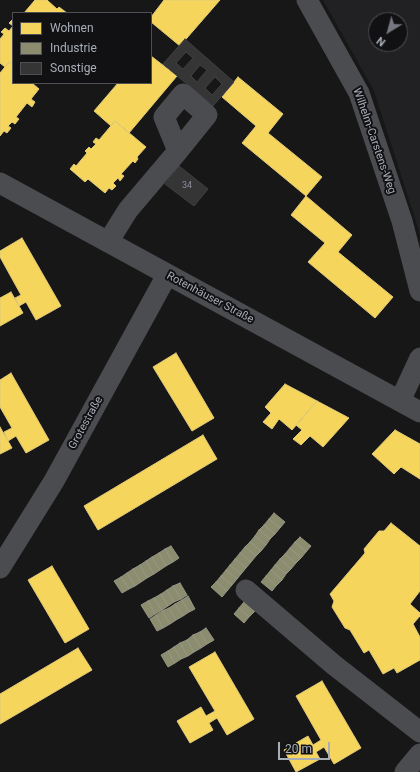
<!DOCTYPE html>
<meta charset="utf-8">
<style>
body{margin:0}
#map{position:relative;width:420px;height:772px;overflow:hidden;background:#171717;font-family:Roboto,sans-serif}
canvas{display:block}
.legend{position:absolute;left:12px;top:12px;width:140px;height:72px;box-sizing:border-box;background:#111113;border:1px solid #4d4f55;margin:0;padding:5px 7px;list-style:none;font-size:12px;color:#a8adb8}
.legend li{display:flex;align-items:center;gap:8px;height:20px}
.legend b{width:20px;border:1px solid #4d4f55}
.north{position:absolute;left:368px;top:12px;width:40px;height:40px;box-sizing:border-box;background:#111113;border:1px solid #4d4f55;border-radius:50%;rotate:217deg;font-size:11px;font-weight:700;line-height:16px;text-align:center;color:#a8adb8}
.north::after{content:'';display:block;margin:auto;width:14px;height:18px;background:#757880;clip-path:polygon(50% 0,100% 100%,50% 72%,0 100%)}
.scale{position:absolute;left:278px;top:742px;width:52px;height:18px;box-sizing:border-box;border:2px solid #a8adb8;border-top:0;padding-left:5px;font-size:12px;line-height:14px;white-space:nowrap;color:#a8adb8;-webkit-text-stroke:3px #111113;paint-order:stroke}
</style>
<div id="map">
<canvas width="420" height="772"></canvas>
<ul class="legend">
<li><b style="height:11px;background:#f6d55c"></b>Wohnen</li>
<li><b style="height:11px;background:#8c8c6e"></b>Industrie</li>
<li><b style="height:11px;background:#353536"></b>Sonstige</li>
</ul>
<div class="north">N</div>
<div class="scale">20 m</div>
</div>
<script>
const g = document.querySelector('canvas').getContext('2d');
g.lineJoin = 'round';
function paint(path, color) {
  g.fillStyle = color;
  g.fill(path, 'evenodd');
}
function poly(rows) {
  const path = new Path2D();
  for (const r of rows) {
    path.moveTo(r[0], r[1]);
    for (let i = 2; i < r.length; i += 2) path.lineTo(r[i], r[i + 1]);
  }
  return path;
}
function strokePath(path, color, width, dash) {
  g.strokeStyle = color;
  g.lineWidth = width;
  g.lineCap = dash ? 'butt' : 'round';
  g.setLineDash(dash || []);
  g.stroke(path);
}
function label(font, color, halo, rows, align = 'center') {
  g.font = font + ' Roboto,sans-serif';
  g.lineWidth = 4;
  g.setLineDash([]);
  g.textBaseline = 'middle';
  g.strokeStyle = halo;
  g.fillStyle = color;
  for (const [text, x, y, turn = 0] of rows) {
    g.save();
    g.translate(x, y);
    g.rotate((+turn || 0) * Math.PI / 180);
    g.textAlign = isNaN(turn) ? turn : align;
    if (halo) g.strokeText(text, 0, 0);
    g.fillText(text, 0, 0);
    g.restore();
  }
}
const built = poly([
 [323,0,420,0,420,234,374,91],
 [376,20,400,20,400,44,376,44]
]);
const homes = poly([
 [35,0,47,0,57,9,59,7,67,13,24,13,35,0],
 [164,0,220,0,180,46,151,22,151,17,164,0],
 [13,19,13,65,9,62,5,67,0,63,0,39,4,34,1,32,5,28,9,31,13,26,9,23,13,19],
 [151,56,177,76,129,133,115,121,111,126,94,111,118,83,151,83,151,56],
 [9,62,13,65,13,83,32,83,39,89,31,99,35,102,32,107,27,103,16,117,19,119,15,124,12,122,8,126,11,128,7,133,4,131,0,136,0,73,9,62],
 [238,77,283,114,268,133,322,177,306,196,242,143,256,126,222,97,238,77],
 [115,121,146,147,137,157,138,159,135,163,133,161,121,174,124,176,120,181,118,178,113,183,116,186,112,190,109,188,105,193,88,179,85,182,70,169,74,164,76,166,87,153,85,151,89,147,91,149,96,144,93,142,96,138,99,140,115,121],
 [306,196,352,235,338,252,393,297,375,318,308,262,325,243,291,215,306,196],
 [22,238,61,306,36,320,26,302,19,306,15,298,21,295,0,257,0,251,22,238],
 [11,292,23,313,0,326,0,298,11,292],
 [176,353,214,418,192,431,153,367,176,353],
 [11,373,49,440,26,453,16,436,8,441,4,432,12,428,0,407,0,380,11,373],
 [285,384,317,401,292,430,279,419,272,429,263,422,271,413,265,407,285,384],
 [317,401,349,418,323,447,310,436,301,445,293,439,302,430,296,425,317,401],
 [0,427,12,448,0,454,0,427],
 [395,430,420,444,420,479,401,467,394,474,372,454,395,430],
 [203,435,217,459,98,530,84,506,203,435],
 [391,523,420,546,420,591,410,604,420,613,420,616,413,624,420,637,420,660,397,673,394,668,383,674,369,650,364,653,350,630,345,628,332,607,334,601,330,594,365,553,364,549,379,531,384,531,391,523],
 [52,566,89,629,65,643,28,580,52,566],
 [78,648,92,670,0,724,0,694,78,648],
 [215,652,254,719,227,735,217,718,209,723,213,730,190,743,177,721,201,707,206,716,215,711,189,667,215,652],
 [322,681,361,748,334,764,324,747,316,752,320,759,296,772,284,750,308,736,313,745,321,740,296,696,322,681]
]);
const industry = poly([
 [274,513,285,522,280,528,269,519,274,513],
 [269,519,280,528,275,534,264,525,269,519],
 [264,525,275,534,270,539,259,530,264,525],
 [259,530,270,539,266,545,255,536,259,530],
 [255,536,266,545,261,551,250,542,255,536],
 [300,537,311,546,306,552,295,542,300,537],
 [250,542,261,551,256,556,245,547,250,542],
 [295,542,306,552,301,558,290,548,295,542],
 [171,546,179,558,173,562,165,549,171,546],
 [245,547,256,556,251,562,240,553,245,547],
 [290,548,301,558,296,563,285,554,290,548],
 [165,549,173,562,166,566,159,553,165,549],
 [159,553,166,566,160,570,152,557,159,553],
 [240,553,251,562,246,568,235,559,240,553],
 [285,554,296,563,291,569,280,559,285,554],
 [152,557,160,570,154,574,146,561,152,557],
 [235,559,246,568,241,574,230,565,235,559],
 [280,559,291,569,286,574,275,565,280,559],
 [146,561,154,574,147,578,140,565,146,561],
 [140,565,147,578,141,582,133,569,140,565],
 [230,565,241,574,237,579,226,570,230,565],
 [275,565,286,574,282,580,271,570,275,565],
 [133,569,141,582,135,586,127,573,133,569],
 [226,570,237,579,232,585,221,576,226,570],
 [271,570,282,580,276,586,266,576,271,570],
 [127,573,135,586,129,589,121,577,127,573],
 [221,576,232,585,227,591,216,582,221,576],
 [266,576,276,586,272,591,261,582,266,576],
 [121,577,129,589,122,593,114,581,121,577],
 [216,582,227,591,222,597,211,587,216,582],
 [180,583,187,595,181,599,173,586,180,583],
 [173,586,181,599,174,602,167,590,173,586],
 [167,590,174,602,168,606,161,594,167,590],
 [161,594,168,606,162,610,154,598,161,594],
 [188,596,195,609,189,612,182,600,188,596],
 [154,598,162,610,155,614,148,601,154,598],
 [182,600,189,612,183,616,175,604,182,600],
 [148,601,155,614,149,618,141,605,148,601],
 [244,602,255,611,249,617,239,608,244,602],
 [175,604,183,616,176,620,169,608,175,604],
 [169,608,176,620,170,624,162,611,169,608],
 [239,608,249,617,244,623,234,614,239,608],
 [162,611,170,624,163,628,156,615,162,611],
 [156,615,163,628,157,631,150,619,156,615],
 [206,628,214,640,207,644,200,632,206,628],
 [200,632,207,644,201,648,193,635,200,632],
 [193,635,201,648,194,652,187,640,193,635],
 [187,640,194,652,188,656,180,643,187,640],
 [180,643,188,656,181,659,174,647,180,643],
 [174,647,181,659,175,663,168,651,174,647],
 [168,651,175,663,168,667,161,655,168,651]
]);
const building = poly([
 [185,39,234,82,213,106,163,64,185,39],
 [186,52,193,58,183,69,176,63,186,52],
 [200,65,207,70,197,82,191,76,200,65],
 [215,77,222,84,212,95,205,88,215,77],
 [179,166,208,189,194,206,165,184,179,166]
]);
const minor = poly([
 [307,0,359,93,402,221,420,291],
 [0,183,420,412],
 [108,242,128,210,178,151,207,115,183,94,164,117,178,151],
 [400,401,420,358],
 [0,568,54,481,167,275],
 [246,590,334,665,420,732],
 [405,772,420,754]
]);
const numberNames = [
 ["34",187,186]
];
const streetNames = [
 ["Wilhelm-Carstens-Weg",374,141,71],
 ["Rotenhäuser Straße",210,298,28],
 ["Grotestraße",86,423,-61]
];
paint(built, '#212123');
paint(homes, '#f6d55c');
strokePath(homes, '#dfc978', 1);
paint(industry, '#8c8c6e');
strokePath(industry, '#949684', 1);
paint(building, '#353536');
strokePath(building, '#3f4043', 1);
strokePath(minor, '#4b4c50', 21);
label('9px', '#8b8f98', null, numberNames);
label('11px', '#a8adb8', '#111113', streetNames);
</script>
